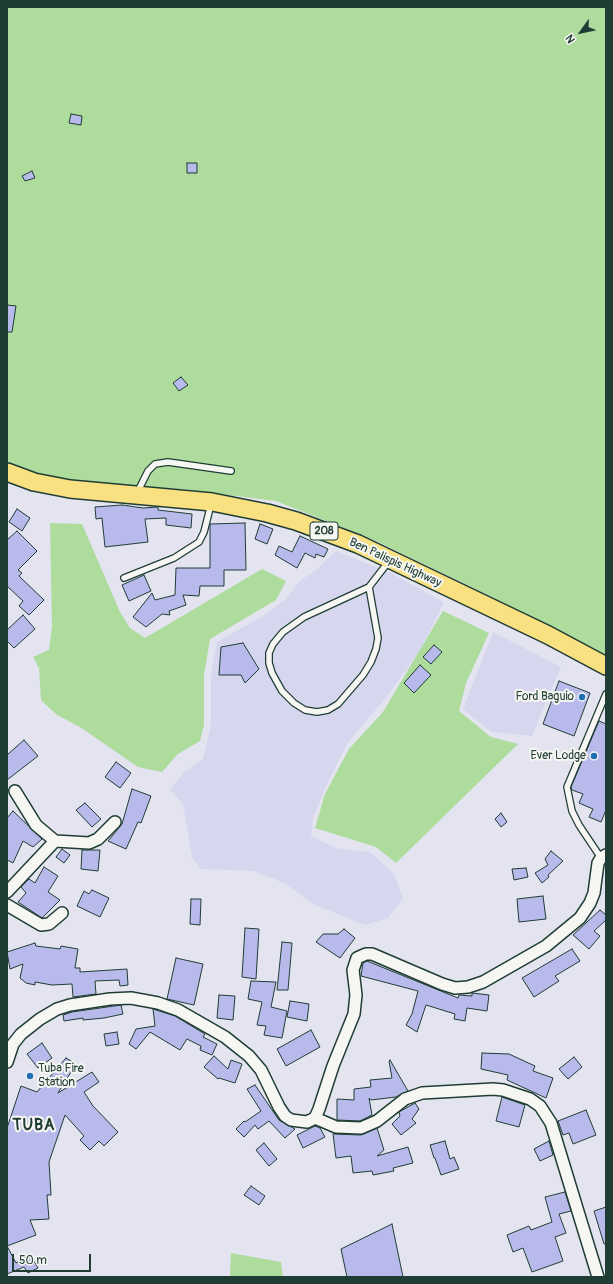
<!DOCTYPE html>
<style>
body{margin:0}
#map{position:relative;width:613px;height:1284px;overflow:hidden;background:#e3e4f0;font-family:Pangolin,sans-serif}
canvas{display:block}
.frame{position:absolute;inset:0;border:8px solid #1f3d34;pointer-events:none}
.north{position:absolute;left:561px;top:12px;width:40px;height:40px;-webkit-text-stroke:3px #f6f6f2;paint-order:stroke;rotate:237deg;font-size:11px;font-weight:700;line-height:16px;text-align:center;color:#1f3d34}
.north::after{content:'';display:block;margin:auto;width:14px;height:18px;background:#1f3d34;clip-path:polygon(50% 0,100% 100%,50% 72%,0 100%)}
.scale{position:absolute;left:12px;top:1254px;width:79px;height:18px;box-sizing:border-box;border:2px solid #1f3d34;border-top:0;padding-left:5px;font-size:12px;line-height:14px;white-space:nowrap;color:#1f3d34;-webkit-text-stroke:3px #f6f6f2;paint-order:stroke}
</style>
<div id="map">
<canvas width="613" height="1284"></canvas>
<div class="frame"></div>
<div class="north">N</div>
<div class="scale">50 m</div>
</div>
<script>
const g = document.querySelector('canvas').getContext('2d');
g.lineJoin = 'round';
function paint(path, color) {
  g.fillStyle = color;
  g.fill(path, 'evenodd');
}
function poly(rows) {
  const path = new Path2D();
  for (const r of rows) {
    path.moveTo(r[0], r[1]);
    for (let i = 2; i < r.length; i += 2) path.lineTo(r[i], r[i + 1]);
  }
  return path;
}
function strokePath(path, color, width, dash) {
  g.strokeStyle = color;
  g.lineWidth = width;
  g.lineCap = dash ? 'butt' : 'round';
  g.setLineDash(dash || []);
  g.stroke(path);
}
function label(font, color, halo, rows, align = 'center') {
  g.font = font + ' Pangolin,sans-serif';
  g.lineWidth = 4;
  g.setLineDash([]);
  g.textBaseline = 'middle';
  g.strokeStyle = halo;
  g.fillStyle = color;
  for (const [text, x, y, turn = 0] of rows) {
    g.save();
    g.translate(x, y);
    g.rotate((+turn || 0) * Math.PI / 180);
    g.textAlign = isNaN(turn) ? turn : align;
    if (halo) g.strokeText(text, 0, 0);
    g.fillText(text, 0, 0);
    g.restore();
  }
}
const built = poly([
 [336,551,391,573,444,602,420,651,385,699,348,742,328,782,313,818,311,836,338,849,370,852,394,874,403,898,388,918,365,925,315,905,284,883,254,871,201,869,192,858,183,804,170,790,184,772,203,759,211,724,211,675,217,642,266,614,286,599,300,581,318,568],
 [493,632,561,667,532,736,492,732,463,709]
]);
const green = poly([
 [7,7,606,7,606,664,494,598,376,541,276,501,182,489,83,483,34,472,7,462],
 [50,523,82,524,120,612,130,628,145,638,262,569,286,581,276,600,210,639,204,675,204,725,200,741,178,754,162,772,138,767,80,727,57,715,41,700,39,668,33,657,49,650,52,627],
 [443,611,489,633,466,683,459,711,491,737,518,744,396,863,376,847,315,828,325,794,349,749,383,712],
 [231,1253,281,1262,283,1277,230,1277]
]);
const building = poly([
 [71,114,82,116,81,125,69,123,71,114],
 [187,163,197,163,197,173,187,173,187,163],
 [32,171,35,178,25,181,22,176,32,171],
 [7,305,16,306,12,332,7,332,7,305],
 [181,377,188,385,179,391,173,383,181,377],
 [122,505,143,508,158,507,158,510,192,514,191,528,166,525,166,518,145,519,148,542,105,547,102,518,96,519,95,507,122,505],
 [17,509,30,518,22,531,9,522,17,509],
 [245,523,246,570,224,570,224,586,200,586,199,596,183,595,186,605,169,611,170,615,162,614,146,627,133,617,152,593,155,600,175,595,176,568,210,568,210,524,245,523],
 [260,524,273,529,267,544,255,539,260,524],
 [17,531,37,551,18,570,22,573,19,576,44,600,29,615,19,606,23,601,7,586,7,540,17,531],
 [300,536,328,549,324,557,316,554,315,558,305,553,297,568,275,555,279,546,292,552,300,536],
 [144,575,151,591,129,601,122,585,144,575],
 [23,615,35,629,14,648,7,641,7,630,23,615],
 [243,643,259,669,245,683,241,675,219,675,221,647,243,643],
 [434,645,442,652,431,664,423,657,434,645],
 [420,665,431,675,414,693,404,683,420,665],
 [559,681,590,693,574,736,543,724,559,681],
 [599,721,606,724,606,810,601,822,589,817,593,809,579,803,583,794,572,790,571,787,599,721],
 [24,740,38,756,7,780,7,755,24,740],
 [116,762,131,773,120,788,105,777,116,762],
 [132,789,151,796,141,823,138,822,126,849,108,841,122,824,132,789],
 [85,803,101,819,92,827,76,810,85,803],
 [13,811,42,839,33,847,23,841,13,863,7,860,7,818,13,811],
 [501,813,507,822,501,827,495,819,501,813],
 [62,849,70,855,64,863,56,857,62,849],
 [82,850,100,850,98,871,81,869,82,850],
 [551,851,563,861,548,875,549,877,542,883,535,873,548,865,545,859,551,851],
 [44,867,58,876,48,892,60,900,42,918,18,902,26,893,21,887,29,879,35,883,44,867],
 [526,868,528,877,514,880,512,869,526,868],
 [92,890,109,898,100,917,77,906,84,891,89,894,92,890],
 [543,896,546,919,519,922,517,899,543,896],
 [191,899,201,899,200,925,190,924,191,899],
 [600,910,606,915,606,920,594,931,600,936,589,949,573,935,600,910],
 [245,928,259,929,256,979,242,977,245,928],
 [344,929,355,938,340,958,316,942,323,934,338,934,344,929],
 [282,942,292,943,288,990,277,990,282,942],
 [35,943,36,946,60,949,61,946,78,949,75,968,80,968,80,972,127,969,128,985,120,986,119,980,95,981,96,994,73,997,72,984,52,985,35,982,35,985,26,983,20,978,23,964,10,969,7,952,35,943],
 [572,949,580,961,555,976,559,981,534,997,522,978,572,949],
 [176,958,203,964,194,1005,167,999,176,958],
 [367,961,458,998,459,995,472,996,472,993,489,995,487,1011,467,1008,465,1021,454,1019,455,1014,426,1005,417,1032,406,1025,412,1014,418,991,361,976,363,963,367,961],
 [251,981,276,982,271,1007,287,1011,282,1038,264,1035,266,1026,257,1025,262,1002,248,999,251,981],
 [219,995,235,996,233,1020,217,1018,219,995],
 [290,1001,309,1004,307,1021,287,1017,290,1001],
 [121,1005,123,1014,104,1018,83,1020,83,1018,64,1021,63,1015,72,1012,121,1005],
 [153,1009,175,1016,205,1034,203,1037,217,1044,212,1055,200,1050,201,1046,187,1039,180,1050,150,1032,136,1049,129,1044,136,1029,155,1026,153,1009],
 [311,1030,320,1047,286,1066,277,1049,311,1030],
 [117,1032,119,1044,106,1046,104,1034,117,1032],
 [42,1043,52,1058,38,1068,27,1054,42,1043],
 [482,1053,509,1054,535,1066,533,1071,553,1078,546,1098,507,1080,508,1075,481,1069,482,1053],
 [214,1056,228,1069,231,1060,242,1064,235,1083,219,1078,218,1079,204,1067,214,1056],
 [574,1057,582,1067,568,1079,559,1069,574,1057],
 [66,1058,76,1064,58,1093,92,1072,99,1082,84,1092,93,1106,118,1132,104,1146,99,1141,90,1150,80,1140,84,1136,65,1115,49,1162,51,1195,47,1195,49,1219,30,1220,36,1235,7,1246,7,1128,21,1086,37,1092,66,1058],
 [390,1060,408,1091,396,1097,371,1100,369,1098,372,1115,360,1121,337,1120,337,1099,354,1100,354,1089,371,1087,370,1080,392,1078,389,1061,390,1060],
 [255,1085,279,1120,295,1129,285,1138,269,1121,258,1129,255,1125,244,1137,236,1129,244,1121,245,1122,261,1111,247,1089,255,1085],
 [502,1097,525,1105,519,1127,496,1121,502,1097],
 [415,1103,419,1109,412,1119,416,1123,401,1135,392,1124,400,1116,399,1112,415,1103],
 [586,1110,596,1135,573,1144,569,1133,563,1135,558,1121,586,1110],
 [315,1126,320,1128,325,1137,303,1148,297,1135,315,1126],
 [377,1128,384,1150,377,1156,408,1147,413,1163,393,1168,394,1171,373,1175,372,1171,353,1173,351,1156,336,1158,333,1134,361,1135,377,1128],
 [445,1141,450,1159,454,1157,459,1169,441,1175,435,1158,434,1158,430,1145,445,1141],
 [549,1141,553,1155,540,1161,534,1149,549,1141],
 [264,1143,277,1159,269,1166,256,1150,264,1143],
 [251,1186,265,1196,259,1205,244,1195,251,1186],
 [565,1192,571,1211,559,1214,566,1233,555,1237,563,1261,532,1272,523,1248,513,1252,507,1235,529,1226,531,1230,552,1222,545,1197,565,1192],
 [606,1207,606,1244,604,1244,594,1211,606,1207],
 [392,1224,403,1277,347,1277,341,1249,392,1224],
 [7,1246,16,1263,30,1254,38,1268,28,1273,24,1267,7,1274,7,1246]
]);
const service = poly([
 [137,493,148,471,155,464,168,462,231,471],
 [124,578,174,558,199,542,204,532,211,504],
 [369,587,304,617,283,632,273,644,269,653,269,663,272,673,282,691,294,703,305,710,317,712,328,710,338,704,363,675,371,662,376,649,378,638,369,587,389,561],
 [601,858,579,825,572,811,567,787,606,694]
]);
const minor = poly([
 [15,791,36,825,55,841],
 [7,892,55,841,89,843,98,839,115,822],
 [7,905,41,925,49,924,62,913],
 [7,1062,13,1044,21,1034,40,1019,57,1009,70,1005,110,999,131,998,158,1003,178,1010,225,1037,249,1056,261,1070,279,1107,285,1116,291,1120,307,1122,315,1118,319,1109,333,1066,354,1014,356,995,353,970,357,958,366,954,372,954,442,984,455,988,468,987,483,982,546,946,580,918,590,903,594,893,598,863,601,858,606,855],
 [315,1118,336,1127,361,1128,377,1121,405,1099,422,1093,493,1089,503,1090,530,1099,540,1106,551,1123,598,1277]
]);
const primary = poly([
 [7,472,34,482,70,489,212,502,267,513,296,521,358,544,548,635,606,666]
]);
const markers = [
 [582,697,4,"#1f6fb2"],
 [594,756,4,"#1f6fb2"],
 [30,1076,4,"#1f6fb2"]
];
const shields = [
 [324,531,28]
];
const shieldNames = [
 ["208",324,531]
];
const streetNames = [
 ["Ben Palispis Highway",395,563,25]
];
const poiNames = [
 ["Ford Baguio",574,697],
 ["Ever Lodge",586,756],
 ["Tuba Fire",38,1069,"left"],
 ["Station",38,1083,"left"]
];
const districtNames = [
 ["TUBA",34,1126]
];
paint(built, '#d6d7ef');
paint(green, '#addc9c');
paint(building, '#b8baec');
strokePath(building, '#1f3d34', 1);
strokePath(service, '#1f3d34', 8);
strokePath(minor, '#1f3d34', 14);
strokePath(primary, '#1f3d34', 20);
strokePath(service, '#f6f6f2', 5.5);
strokePath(minor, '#f6f6f2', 11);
strokePath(primary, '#f9e181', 17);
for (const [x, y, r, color] of markers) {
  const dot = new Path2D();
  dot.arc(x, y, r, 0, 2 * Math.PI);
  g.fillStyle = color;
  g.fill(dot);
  strokePath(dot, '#f6f6f2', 1.5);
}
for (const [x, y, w] of shields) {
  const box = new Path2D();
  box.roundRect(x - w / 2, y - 9, w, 18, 3);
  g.fillStyle = '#f6f6f2';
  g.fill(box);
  strokePath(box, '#1f3d34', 1);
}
label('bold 11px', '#1f3d34', null, shieldNames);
label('12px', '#1f3d34', '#f6f6f2', streetNames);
label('12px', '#1f3d34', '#f6f6f2', poiNames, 'right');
g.letterSpacing = '1px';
label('bold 16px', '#1f3d34', '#f6f6f2', districtNames);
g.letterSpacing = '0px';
</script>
